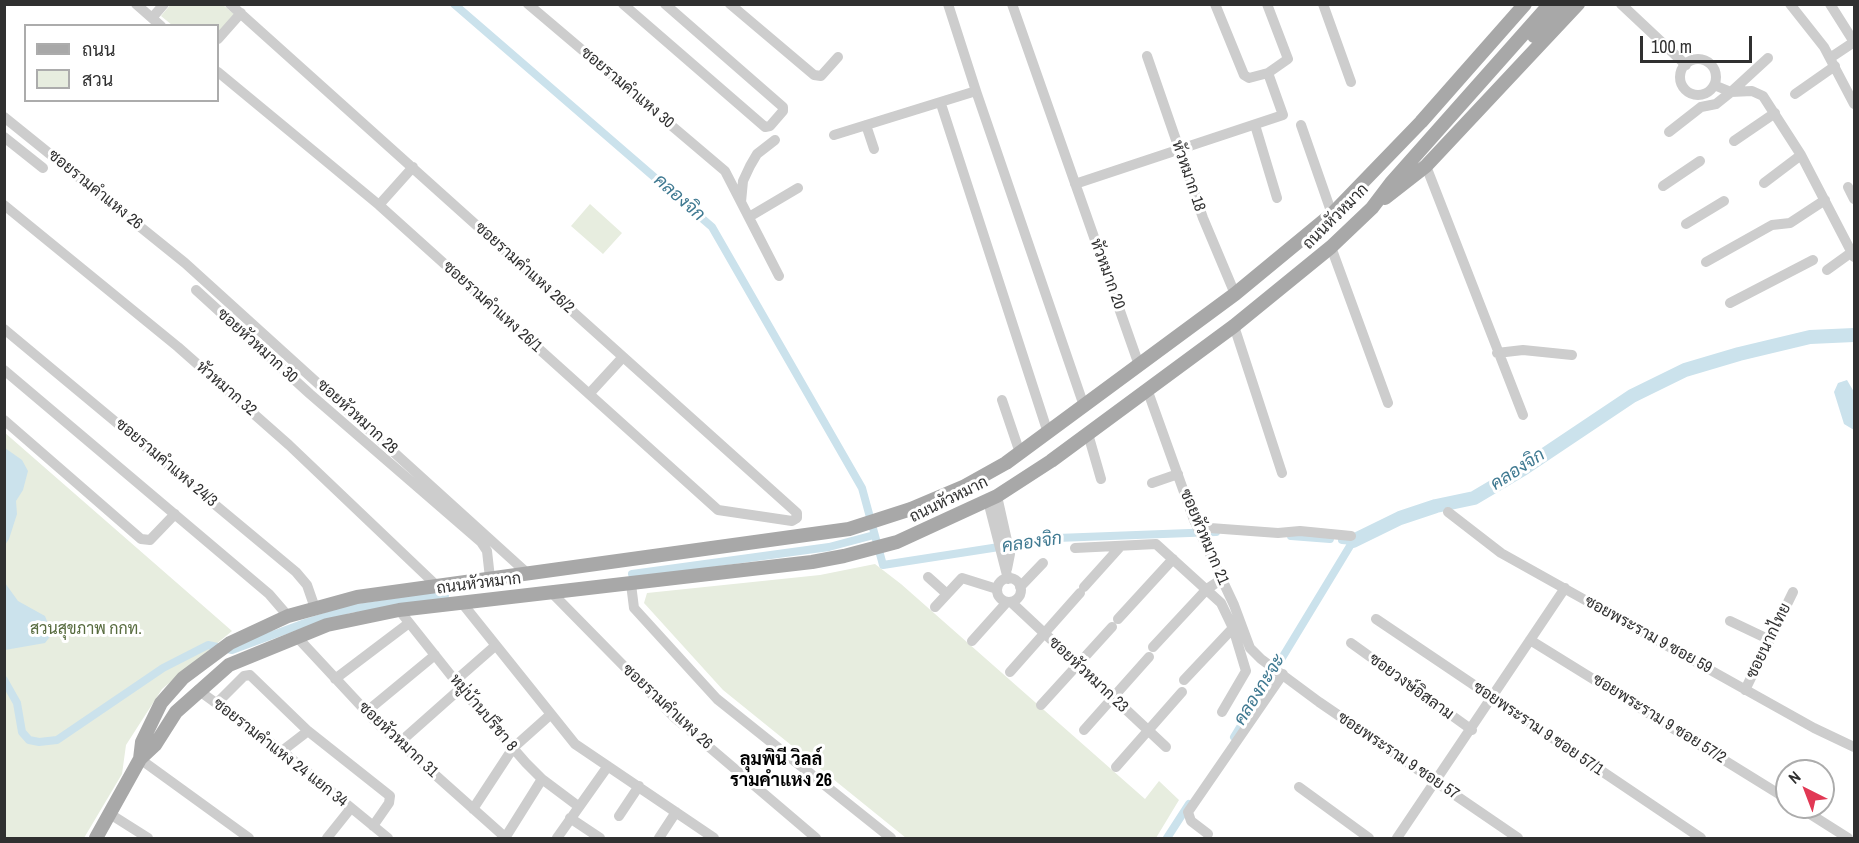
<!DOCTYPE html>
<meta charset="utf-8">
<style>
body{margin:0}
#map{position:relative;width:1859px;height:843px;overflow:hidden;background:#fff;font-family:"Archivo Narrow",Sarabun,sans-serif}
canvas{display:block}
.frame{position:absolute;inset:0;border:6px solid #303030;pointer-events:none}
.legend{position:absolute;left:24px;top:24px;width:195px;height:78px;box-sizing:border-box;background:#fff;border:2px solid #acacac;margin:0;padding:8px 10px;list-style:none;font-size:18px;color:#303030}
.legend li{display:flex;align-items:center;gap:12px;height:30px}
.legend b{width:30px;border:2px solid #acacac}
.north{position:absolute;left:1775px;top:759px;width:60px;height:60px;box-sizing:border-box;background:#fff;border:2px solid #acacac;border-radius:50%;rotate:318deg;font-size:16px;font-weight:700;line-height:24px;text-align:center;color:#303030}
.north::after{content:'';display:block;margin:auto;width:21px;height:27px;background:#e13854;clip-path:polygon(50% 0,100% 100%,50% 72%,0 100%)}
.scale{position:absolute;left:1640px;top:36px;width:112px;height:27px;box-sizing:border-box;border:3px solid #303030;border-top:0;padding-left:8px;font-size:18px;line-height:21px;white-space:nowrap;color:#303030;-webkit-text-stroke:4px #fff;paint-order:stroke}
</style>
<div id="map">
<canvas width="1859" height="843"></canvas>
<div class="frame"></div>
<ul class="legend">
<li><b style="height:8px;background:#a8a8a8"></b>ถนน</li>
<li><b style="height:16px;background:#e7eddf"></b>สวน</li>
</ul>
<div class="north">N</div>
<div class="scale">100 m</div>
</div>
<script>
const g = document.querySelector('canvas').getContext('2d');
g.lineJoin = 'round';
function paint(path, color) {
  g.fillStyle = color;
  g.fill(path, 'evenodd');
}
function poly(rows) {
  const path = new Path2D();
  for (const r of rows) {
    if (r.length === 3) {
      path.moveTo(r[0] + r[2], r[1]);
      path.arc(r[0], r[1], r[2], 0, 2 * Math.PI);
      continue;
    }
    path.moveTo(r[0], r[1]);
    for (let i = 2; i < r.length; i += 2) path.lineTo(r[i], r[i + 1]);
  }
  return path;
}
function strokePath(path, color, width, dash) {
  g.strokeStyle = color;
  g.lineWidth = width;
  g.lineCap = dash ? 'butt' : 'round';
  g.setLineDash(dash || []);
  g.stroke(path);
}
function label(font, color, halo, rows, align = 'center') {
  g.font = font + ' "Archivo Narrow",Sarabun,sans-serif';
  g.lineWidth = 6;
  g.setLineDash([]);
  g.textBaseline = 'middle';
  g.strokeStyle = halo;
  g.fillStyle = color;
  for (const [text, x, y, turn = 0] of rows) {
    g.save();
    g.translate(x, y);
    g.rotate((+turn || 0) * Math.PI / 180);
    g.textAlign = isNaN(turn) ? turn : align;
    if (halo) g.strokeText(text, 0, 0);
    g.fillText(text, 0, 0);
    g.restore();
  }
}
const green = poly([
 [171,4,223,5,234,14,218,34,218,26,172,25,161,16],
 [590,204,622,233,603,254,571,226],
 [4,432,232,631,162,689,126,745,122,774,84,838,5,838],
 [875,564,901,584,1145,799,1159,781,1179,800,1156,838,906,838,723,690,644,603,647,593,820,575]
]);
const water = poly([
 [1847,380,1854,392,1854,430,1844,424,1834,392,1838,383],
 [5,448,22,460,28,471,23,490,16,501,17,514,9,539,5,545],
 [5,583,18,601,45,616,52,634,45,643,5,650]
]);
const canal = poly([
 [454,4,712,227,862,488,883,565,1057,538,1216,532],
 [1291,536,1330,539],
 [632,574,829,547,874,535],
 [4,680,17,703,22,732,29,740,39,742,57,740,163,668,208,645,232,650,305,623,350,609,445,595],
 [1234,737,1353,541,1342,540],
 [1167,838,1189,804]
]);
const river = poly([
 [1353,541,1400,518,1436,506,1474,498,1523,469,1632,396,1685,370,1739,354,1810,337,1854,335]
]);
const minor = poly([
 [136,4,161,26],
 [528,4,725,171,779,276],
 [623,4,765,127,770,126,783,111,783,107,665,4],
 [730,4,814,75,821,76,838,57],
 [1012,4,1139,365],
 [1267,4,1288,59,1268,73],
 [1323,4,1351,82],
 [1621,4,1686,65],
 [1790,4,1824,47,1854,104],
 [1830,4,1854,42],
 [152,18,164,4],
 [218,39,241,13],
 [1147,56,1203,218,1235,294],
 [1830,58,1854,42],
 [1698,77,18],
 [218,72,379,205,718,510,792,521,797,518,797,513,230,4],
 [1714,85,1731,92,1768,58],
 [976,91,1084,406],
 [1795,94,1835,66],
 [941,104,1048,433],
 [4,117,185,263,527,573],
 [866,125,874,149],
 [1255,125,1277,198],
 [1301,125,1332,214],
 [1669,132,1701,107,1716,104,1731,92,1752,91,1763,96,1801,155,1854,257],
 [834,135,976,91,948,4],
 [4,137,43,168],
 [1734,141,1775,113],
 [1426,166,1523,415],
 [1764,183,1801,155],
 [1075,184,1283,115,1268,73,1249,78,1244,75,1215,4],
 [1663,186,1700,161],
 [1848,187,1854,199],
 [741,202,743,181,750,166,757,154,775,140],
 [4,205,178,347,289,445,436,585],
 [379,205,413,167],
 [749,217,798,188],
 [1686,224,1724,201],
 [1331,247,1388,403],
 [1706,262,1772,225,1790,223,1825,200],
 [1827,270,1852,252],
 [196,290,310,394,481,542,487,551,490,578],
 [1730,303,1813,260],
 [1234,326,1282,473],
 [4,329,296,572,307,585,315,608],
 [1497,353,1523,350,1572,355],
 [4,370,269,594,288,616],
 [1147,389,1194,520,1234,605,1250,648,1261,659,1319,702,1518,838],
 [589,394,623,357],
 [1002,400,1020,453],
 [4,420,141,539,150,540,175,514],
 [1088,434,1101,479],
 [1152,483,1178,474],
 [997,496,1010,554,1007,569],
 [988,501,1008,579],
 [1448,512,1501,553,1814,728,1854,747],
 [1195,517,1210,528,1278,533,1300,531,1351,536],
 [1075,548,1156,544,1221,603,1233,628,1246,671,1222,712],
 [928,577,947,594],
 [1009,590,12],
 [631,584,634,608,717,699,891,838],
 [1020,587,1043,563],
 [1084,587,1120,547],
 [552,593,675,718,816,838],
 [1011,602,1166,747],
 [462,603,575,744,714,838],
 [935,607,962,578,997,589],
 [399,610,465,693,526,763,542,779,578,806],
 [1118,619,1173,559],
 [1376,619,1701,838],
 [1730,621,1770,640],
 [296,636,377,723,506,838],
 [1530,640,1787,799],
 [972,641,1007,602],
 [1351,643,1472,730],
 [1153,647,1207,589,1222,579],
 [1010,672,1080,593],
 [335,679,409,623],
 [1184,680,1233,628],
 [455,681,495,646],
 [198,690,282,751,388,838],
 [1745,690,1793,592],
 [218,702,244,676,250,675,308,731],
 [1041,705,1112,627],
 [366,712,435,655],
 [1084,730,1149,657],
 [399,743,461,688],
 [282,751,308,731,390,796,389,803,373,826],
 [140,759,249,838],
 [1116,767,1182,692],
 [1299,787,1369,838],
 [1799,807,1848,838],
 [473,809,513,748,550,715],
 [110,814,148,838],
 [619,816,639,786],
 [570,818,600,838],
 [1208,834,1191,821,1188,812,1283,674],
 [327,838,351,808],
 [505,838,542,779],
 [557,838,608,766],
 [659,838,676,812],
 [1397,838,1565,588]
]);
const major = poly([
 [1534,36,1563,4],
 [1385,198,1426,166,1578,4],
 [140,759,155,745,176,712,229,665,327,625,399,610,812,562,844,556,897,542,997,496,1051,461,1234,326,1331,247,1372,208,1391,183,1550,4],
 [96,838,140,759,142,742,161,703,183,678,230,643,288,616,357,597,849,529,911,509,963,487,1006,463,1235,294,1332,214,1421,122,1525,4]
]);
const streetNames = [
 ["ซอยรามคำแหง 30",627,88,40],
 ["หัวหมาก 18",1188,176,71],
 ["ซอยรามคำแหง 26",95,190,39],
 ["ถนนหัวหมาก",1336,217,-45],
 ["ซอยรามคำแหง 26/2",524,268,42],
 ["หัวหมาก 20",1107,274,70],
 ["ซอยรามคำแหง 26/1",492,307,42],
 ["ซอยหัวหมาก 30",257,346,42],
 ["หัวหมาก 32",226,389,41],
 ["ซอยหัวหมาก 28",357,417,42],
 ["ซอยรามคำแหง 24/3",166,463,40],
 ["ถนนหัวหมาก",949,500,-26],
 ["ซอยหัวหมาก 21",1204,537,67],
 ["ถนนหัวหมาก",479,584,-7],
 ["ซอยพระราม 9 ซอย 59",1648,635,29],
 ["ซอยนากไทย",1769,641,-64],
 ["ซอยหัวหมาก 23",1088,675,43],
 ["ซอยวงษ์อิสลาม",1411,687,36],
 ["ซอยรามคำแหง 26",667,707,43],
 ["หมู่บ้านปรีชา 8",483,713,50],
 ["ซอยพระราม 9 ซอย 57/2",1659,719,32],
 ["ซอยพระราม 9 ซอย 57/1",1538,729,34],
 ["ซอยหัวหมาก 31",398,740,43],
 ["ซอยรามคำแหง 24 แยก 34",280,753,38],
 ["ซอยพระราม 9 ซอย 57",1398,756,34]
];
const parkNames = [
 ["สวนสุขภาพ กกท.",86,630]
];
const waterNames = [
 ["คลองจิก",679,198,41],
 ["คลองจิก",1518,470,-33],
 ["คลองจิก",1032,543,-8],
 ["คลองกะจะ",1260,690,-58]
];
const neighbourhoodNames = [
 ["ลุมพินี วิลล์",781,760],
 ["รามคำแหง 26",781,781]
];
paint(green, '#e7eddf');
paint(water, '#cbe2ec');
strokePath(canal, '#cbe2ec', 8);
strokePath(river, '#cbe2ec', 14);
strokePath(minor, '#cdcdcd', 10);
strokePath(major, '#a8a8a8', 14);
label('16px', '#303030', '#fff', streetNames);
label('16px', '#576b3e', '#fff', parkNames);
label('italic 18px', '#3f7991', '#fff', waterNames);
label('bold 18px', '#000', '#fff', neighbourhoodNames);
</script>
